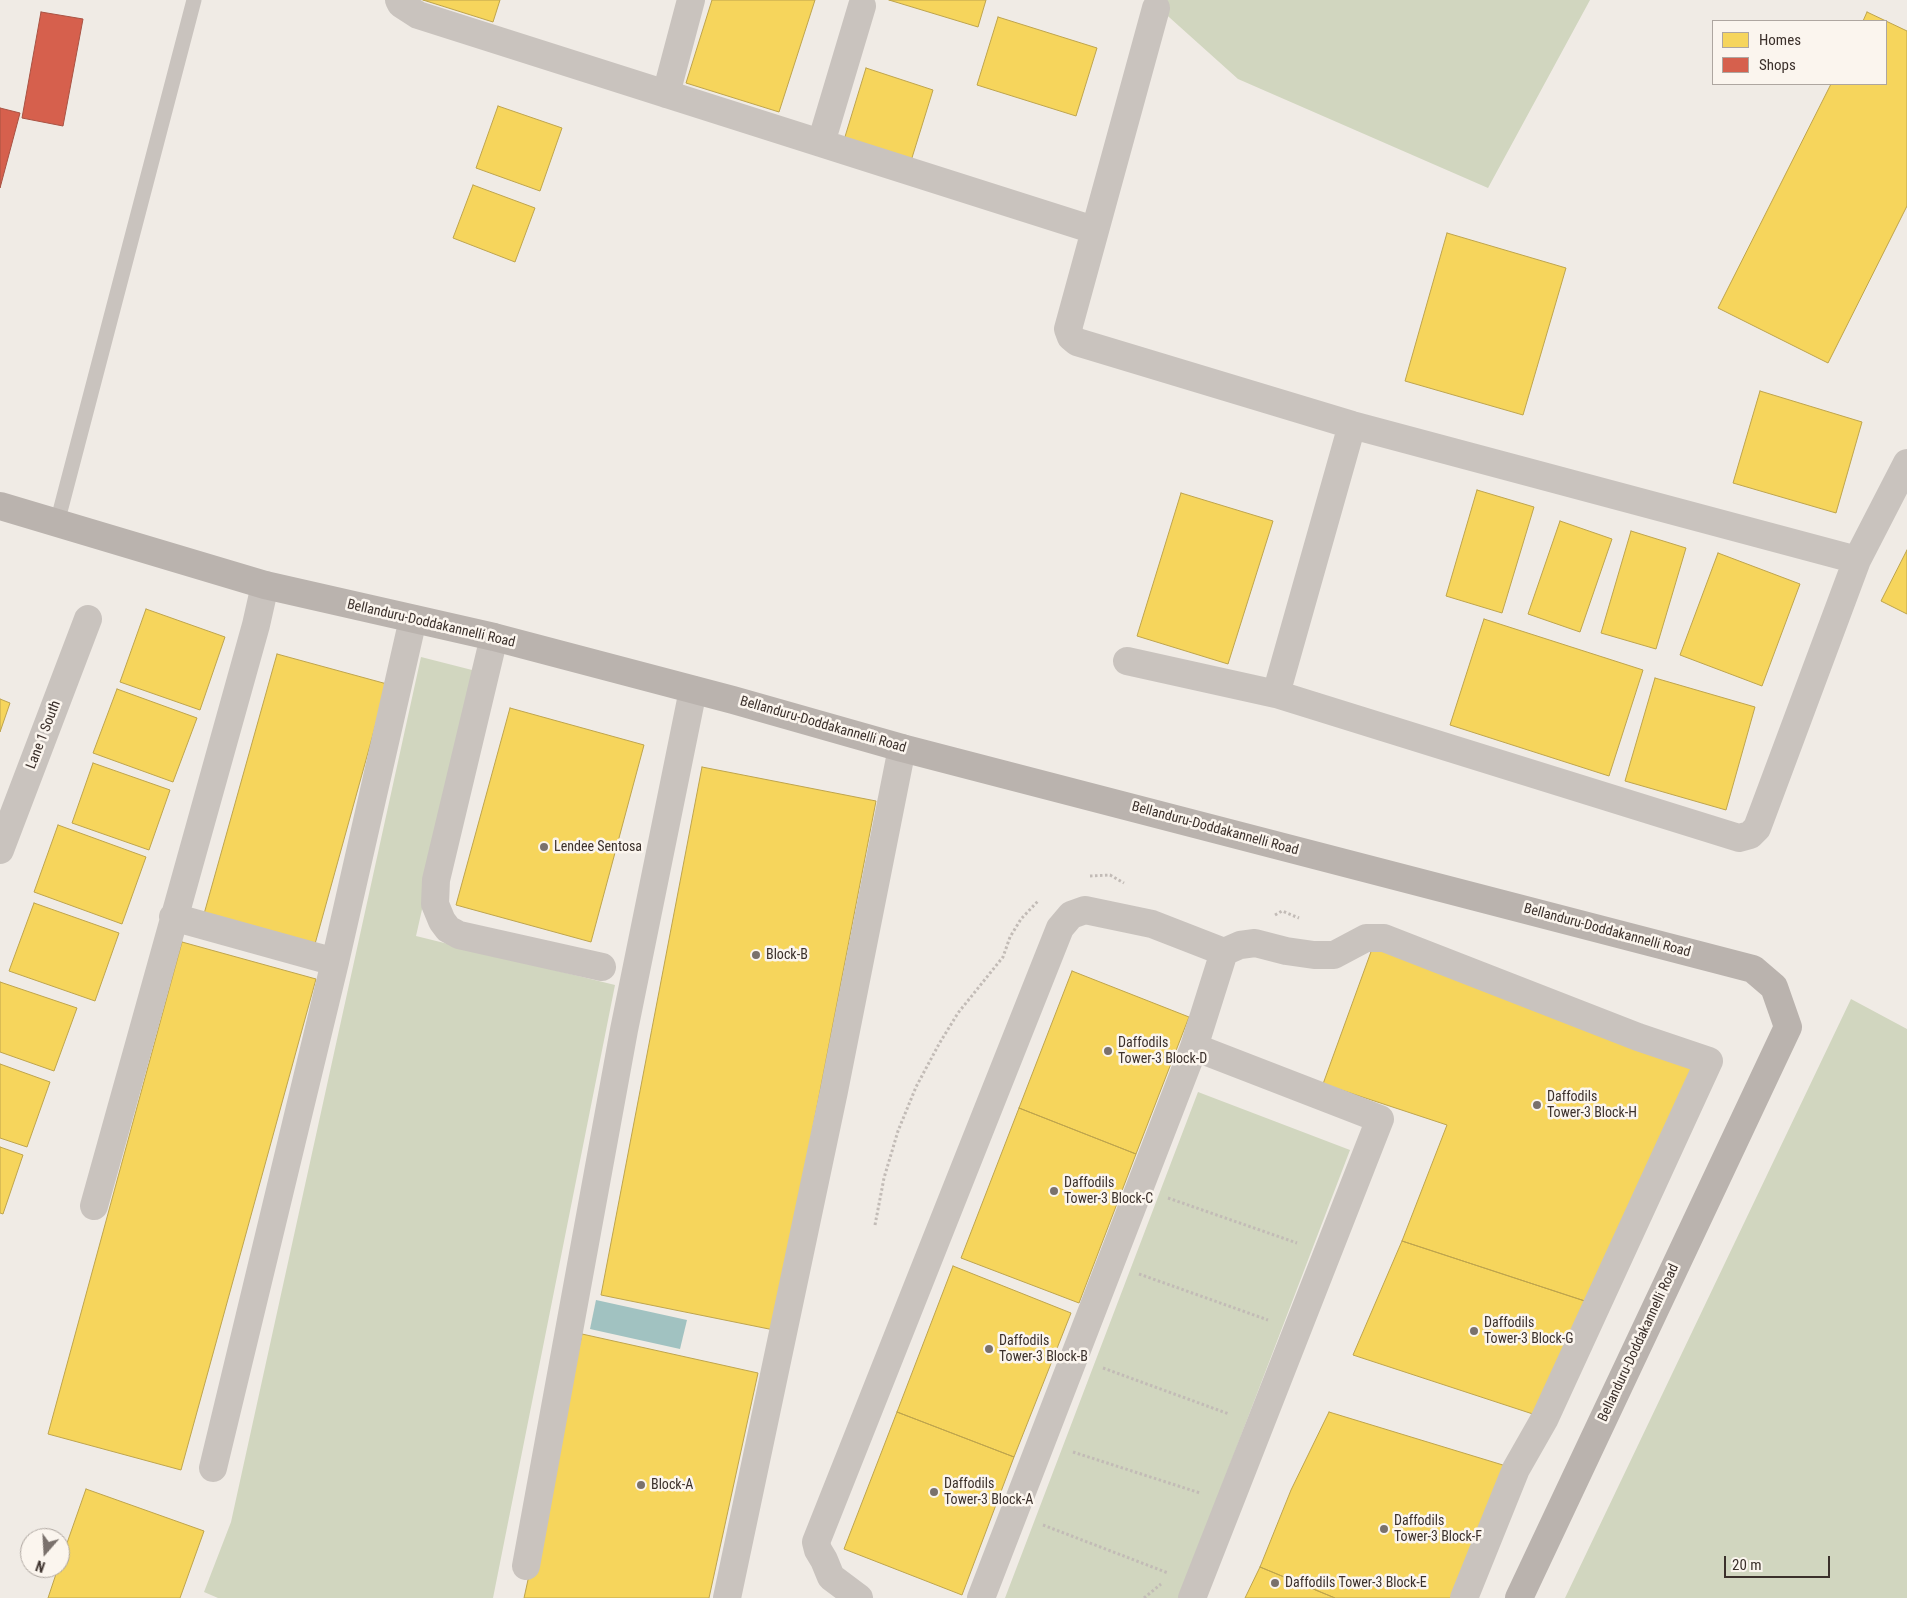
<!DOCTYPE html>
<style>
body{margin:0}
#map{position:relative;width:1907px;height:1598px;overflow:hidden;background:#f0ebe5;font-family:"Roboto Condensed",sans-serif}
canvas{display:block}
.legend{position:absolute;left:1712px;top:20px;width:175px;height:65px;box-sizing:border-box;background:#fbf5ee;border:1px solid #aea6a0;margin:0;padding:6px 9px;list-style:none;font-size:15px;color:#3b302b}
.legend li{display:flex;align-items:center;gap:10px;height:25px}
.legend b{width:25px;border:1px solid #aea6a0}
.north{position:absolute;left:20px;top:1528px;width:50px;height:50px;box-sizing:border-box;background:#fbf5ee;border:1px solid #aea6a0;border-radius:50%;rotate:199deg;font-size:14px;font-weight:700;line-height:20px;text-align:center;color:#3b302b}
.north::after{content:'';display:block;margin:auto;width:18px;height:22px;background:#7a716c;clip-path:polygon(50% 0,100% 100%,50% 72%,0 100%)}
.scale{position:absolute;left:1724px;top:1556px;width:106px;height:22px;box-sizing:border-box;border:2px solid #3b302b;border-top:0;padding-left:6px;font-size:15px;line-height:18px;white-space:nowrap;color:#3b302b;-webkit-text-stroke:4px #fbf5ee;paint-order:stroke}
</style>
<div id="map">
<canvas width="1907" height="1598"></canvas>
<ul class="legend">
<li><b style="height:14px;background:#f6d55c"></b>Homes</li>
<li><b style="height:14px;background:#d6604d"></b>Shops</li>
</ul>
<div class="north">N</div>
<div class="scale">20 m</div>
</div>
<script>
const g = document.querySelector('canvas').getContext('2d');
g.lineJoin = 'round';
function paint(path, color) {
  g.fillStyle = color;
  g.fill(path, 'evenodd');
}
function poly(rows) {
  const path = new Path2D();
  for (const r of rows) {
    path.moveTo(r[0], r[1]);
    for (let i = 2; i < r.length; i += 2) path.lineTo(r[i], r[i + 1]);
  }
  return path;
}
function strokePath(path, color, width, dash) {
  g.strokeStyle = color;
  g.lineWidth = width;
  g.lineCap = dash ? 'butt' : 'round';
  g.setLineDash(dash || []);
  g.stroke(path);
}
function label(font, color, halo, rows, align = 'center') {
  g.font = font + ' "Roboto Condensed",sans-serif';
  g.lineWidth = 5;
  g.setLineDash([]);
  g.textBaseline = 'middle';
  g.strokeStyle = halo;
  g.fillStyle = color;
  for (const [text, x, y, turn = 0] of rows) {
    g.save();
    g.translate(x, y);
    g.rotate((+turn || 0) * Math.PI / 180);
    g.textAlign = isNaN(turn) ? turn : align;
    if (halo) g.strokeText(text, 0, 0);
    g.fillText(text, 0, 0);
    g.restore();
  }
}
const green = poly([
 [1150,0,1590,0,1488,188,1238,79],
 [421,657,476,671,416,936,615,985,493,1598,218,1598,204,1592,231,1522],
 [1851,999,1907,1029,1907,1598,1565,1598],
 [1198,1092,1350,1150,1179,1598,1005,1598]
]);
const water = poly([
 [596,1300,687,1320,680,1349,590,1329]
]);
const homes = poly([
 [423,0,500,0,493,22,423,0],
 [712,0,815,0,779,112,686,83,712,0],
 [889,0,986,0,978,27,889,0],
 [1867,12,1907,31,1907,206,1828,363,1718,308,1831,84,1886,84,1886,21,1863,21,1867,12],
 [998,17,1097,48,1076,116,977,85,998,17],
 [866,68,933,90,911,161,844,140,866,68],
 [498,106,562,128,540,191,476,168,498,106],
 [473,185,535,208,515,262,453,238,473,185],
 [1447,233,1566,268,1523,415,1405,381,1447,233],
 [1760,391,1862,422,1836,513,1733,483,1760,391],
 [1477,490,1534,507,1502,613,1446,596,1477,490],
 [1181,493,1273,521,1228,664,1137,636,1181,493],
 [1560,521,1612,539,1580,632,1528,614,1560,521],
 [1631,531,1686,548,1656,649,1601,633,1631,531],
 [1907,550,1907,614,1881,601,1907,550],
 [1718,553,1800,584,1762,686,1680,655,1718,553],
 [146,609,225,637,200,710,120,682,146,609],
 [1484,619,1643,670,1609,776,1450,725,1484,619],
 [277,654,387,684,315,944,204,914,277,654],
 [1655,678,1755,707,1726,810,1625,781,1655,678],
 [117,689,197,718,173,782,93,753,117,689],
 [0,699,10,703,0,732,0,699],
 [510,708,644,745,591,942,456,905,510,708],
 [93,763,170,790,149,850,72,823,93,763],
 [702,767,876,801,774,1330,601,1295,702,767],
 [58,825,146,857,122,924,34,892,58,825],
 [34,903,119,933,95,1001,9,971,34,903],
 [1376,938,1706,1069,1597,1305,1402,1241,1447,1125,1323,1084,1376,938],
 [182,942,316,979,181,1470,48,1434,182,942],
 [1072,971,1189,1017,1136,1154,1019,1108,1072,971],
 [0,982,77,1008,54,1071,0,1052,0,982],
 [0,1064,50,1082,27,1147,0,1138,0,1064],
 [1019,1108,1136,1154,1079,1303,961,1258,1019,1108],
 [0,1147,23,1155,3,1214,0,1213,0,1147],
 [1402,1241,1597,1305,1545,1418,1353,1355,1402,1241],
 [953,1266,1071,1313,1014,1457,897,1412,953,1266],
 [582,1334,758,1373,709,1598,524,1598,582,1334],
 [897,1412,1014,1457,962,1595,844,1549,897,1412],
 [1329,1412,1516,1469,1464,1598,1335,1598,1260,1567,1291,1490,1329,1412],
 [86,1489,204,1531,180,1598,48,1598,58,1568,60,1568,60,1563,86,1489],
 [1260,1567,1335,1598,1245,1598,1260,1567]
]);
const shops = poly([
 [41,12,83,19,63,126,22,118,41,12],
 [0,108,20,113,0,188,0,108]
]);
const path = poly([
 [1090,876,1110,875,1124,883],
 [1275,915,1282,911,1299,918],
 [1168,1198,1297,1243],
 [875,1225,884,1178,898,1131,916,1087,939,1044,958,1013,1003,957,1010,937,1021,919,1038,901],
 [1139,1274,1268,1320],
 [1103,1368,1229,1414],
 [1073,1452,1200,1493],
 [1043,1525,1168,1573],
 [1144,1598,1161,1584]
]);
const lane = poly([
 [57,523,194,0]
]);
const street = poly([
 [399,0,401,4,418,15,1094,230],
 [1156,8,1068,329,1071,337,1077,342,1352,425,1857,560],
 [666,94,691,0],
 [821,143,862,6],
 [1352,425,1276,694,1739,838,1750,835,1757,828,1857,560,1907,463],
 [494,637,436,880,435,904,442,921,448,929,459,935,602,967],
 [1127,661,1276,694],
 [0,850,88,619],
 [173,917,335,962],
 [94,1206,256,625,265,585],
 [213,1468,335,962,413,619],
 [526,1566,624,1030,693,690],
 [727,1598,834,1091,902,748],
 [859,1598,831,1577,824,1560,818,1550,816,1542,1060,928,1071,915,1085,910,1152,924,1224,952,1240,945,1255,943,1286,951,1314,955,1334,955,1366,938,1384,938,1638,1037,1709,1061,1545,1418,1516,1469,1464,1598],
 [981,1598,1194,1047,1224,952],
 [1192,1598,1380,1119,1194,1047]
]);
const secondary = poly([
 [0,506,265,585,494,637,733,700,902,748,1753,969,1774,987,1788,1027,1519,1598]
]);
const markers = [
 [544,847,5,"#7a716c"],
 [756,955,5,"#7a716c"],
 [1108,1051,5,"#7a716c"],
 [1537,1105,5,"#7a716c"],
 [1054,1191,5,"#7a716c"],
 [1474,1331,5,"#7a716c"],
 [989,1349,5,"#7a716c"],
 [641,1485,5,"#7a716c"],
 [934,1492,5,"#7a716c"],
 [1384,1529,5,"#7a716c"],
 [1275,1583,5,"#7a716c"]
];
const streetNames = [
 ["Bellanduru-Doddakannelli Road",431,624,13],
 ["Bellanduru-Doddakannelli Road",823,725,16],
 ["Lane 1 South",44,735,-69],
 ["Bellanduru-Doddakannelli Road",1215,829,15],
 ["Bellanduru-Doddakannelli Road",1607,931,15],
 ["Bellanduru-Doddakannelli Road",1639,1343,-65]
];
const poiNames = [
 ["Lendee Sentosa",554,847],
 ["Block-B",766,955],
 ["Daffodils",1118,1043],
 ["Tower-3 Block-D",1118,1059],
 ["Daffodils",1547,1097],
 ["Tower-3 Block-H",1547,1113],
 ["Daffodils",1064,1183],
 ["Tower-3 Block-C",1064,1199],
 ["Daffodils",1484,1323],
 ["Tower-3 Block-G",1484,1339],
 ["Daffodils",999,1341],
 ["Tower-3 Block-B",999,1357],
 ["Daffodils",944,1484],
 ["Tower-3 Block-A",944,1500],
 ["Block-A",651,1485],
 ["Daffodils",1394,1521],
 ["Tower-3 Block-F",1394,1537],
 ["Daffodils Tower-3 Block-E",1285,1583]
];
paint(green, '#d1d6bf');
paint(water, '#a1c2c1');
paint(homes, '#f6d55c');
strokePath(homes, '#bea44d', 1);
paint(shops, '#d6604d');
strokePath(shops, '#a85243', 1);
strokePath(path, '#c2bbb6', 3, [2.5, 2.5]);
strokePath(lane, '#c9c3be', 15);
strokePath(street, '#c9c3be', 28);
strokePath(secondary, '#bab3ae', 28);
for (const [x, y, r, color] of markers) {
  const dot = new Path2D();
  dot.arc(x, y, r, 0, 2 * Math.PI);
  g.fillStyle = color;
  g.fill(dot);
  strokePath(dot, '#fbf5ee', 2);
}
label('14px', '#3b302b', '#fbf5ee', streetNames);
label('14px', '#3b302b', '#fbf5ee', poiNames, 'left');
</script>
